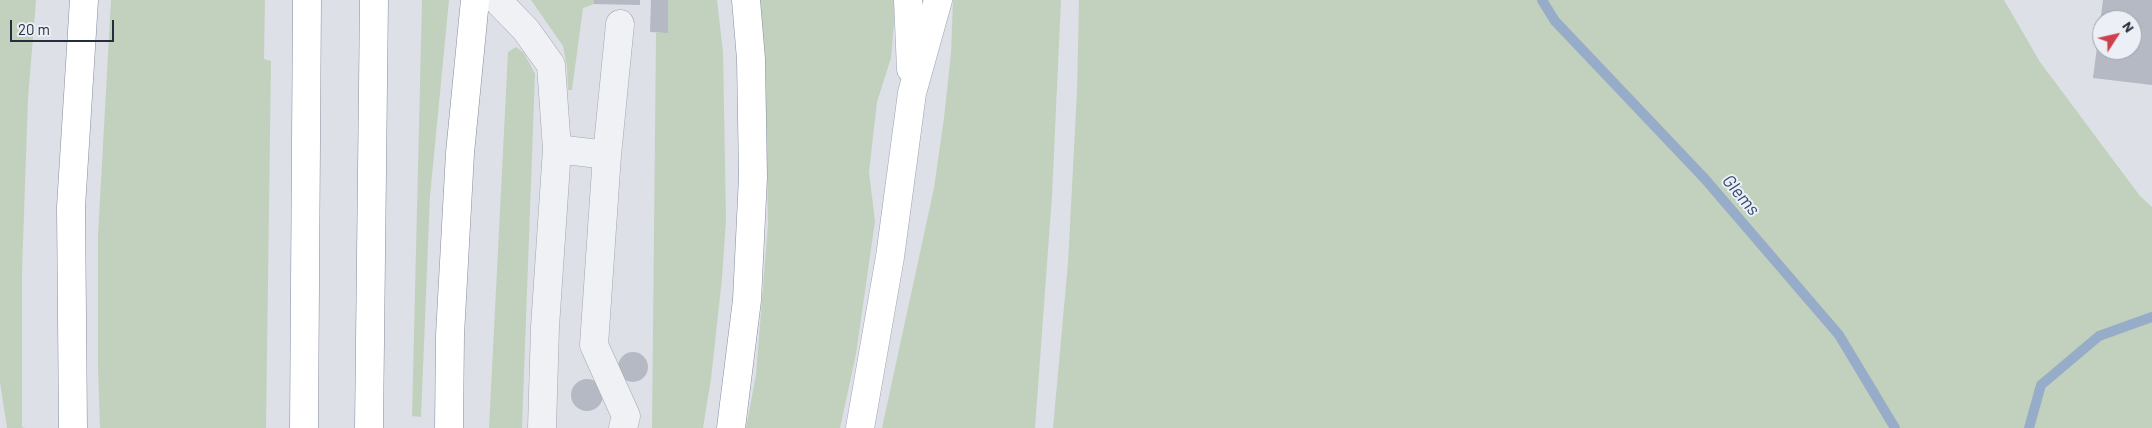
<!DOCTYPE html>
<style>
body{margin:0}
#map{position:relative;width:2152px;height:428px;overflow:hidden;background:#dde0e7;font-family:Barlow,sans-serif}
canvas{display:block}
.north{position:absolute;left:2092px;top:10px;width:50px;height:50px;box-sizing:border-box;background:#eceff5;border:1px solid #9da2ac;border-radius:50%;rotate:55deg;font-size:14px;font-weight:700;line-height:20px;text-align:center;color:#262e3e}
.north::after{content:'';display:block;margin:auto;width:18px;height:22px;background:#cf404d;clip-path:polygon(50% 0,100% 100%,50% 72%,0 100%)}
.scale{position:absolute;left:10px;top:20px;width:104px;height:22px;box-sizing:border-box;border:2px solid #262e3e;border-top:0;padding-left:6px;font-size:15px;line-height:18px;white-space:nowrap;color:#262e3e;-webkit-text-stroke:4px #eceff5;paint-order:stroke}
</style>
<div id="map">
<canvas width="2152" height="428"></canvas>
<div class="north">N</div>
<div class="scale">20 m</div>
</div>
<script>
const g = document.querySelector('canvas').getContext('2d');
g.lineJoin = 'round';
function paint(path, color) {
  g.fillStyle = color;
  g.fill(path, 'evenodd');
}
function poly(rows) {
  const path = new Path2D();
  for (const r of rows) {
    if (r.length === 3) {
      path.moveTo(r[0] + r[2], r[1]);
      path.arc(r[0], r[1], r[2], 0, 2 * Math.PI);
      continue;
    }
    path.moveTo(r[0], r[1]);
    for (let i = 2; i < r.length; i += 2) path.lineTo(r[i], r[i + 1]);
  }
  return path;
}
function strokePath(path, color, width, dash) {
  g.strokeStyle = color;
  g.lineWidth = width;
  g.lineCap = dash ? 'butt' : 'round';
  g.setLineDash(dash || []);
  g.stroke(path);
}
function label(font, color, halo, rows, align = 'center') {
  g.font = font + ' Barlow,sans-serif';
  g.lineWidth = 4;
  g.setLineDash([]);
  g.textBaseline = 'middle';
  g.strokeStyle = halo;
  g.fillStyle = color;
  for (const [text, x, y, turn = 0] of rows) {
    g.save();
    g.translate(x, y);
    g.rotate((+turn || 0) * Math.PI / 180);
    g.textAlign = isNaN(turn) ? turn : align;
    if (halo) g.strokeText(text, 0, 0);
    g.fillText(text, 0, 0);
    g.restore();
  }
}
const green = poly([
 [0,0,36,0,28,99,22,272,22,427,25,428,7,428,0,382],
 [111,0,265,0,264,59,271,61,266,428,100,428,98,368,98,235],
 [422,0,449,0,430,196,421,417,412,416],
 [531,0,594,0,594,4,583,8,572,90,568,90,567,67,563,46],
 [668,0,717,0,723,52,726,219,722,278,711,379,703,428,652,428,656,33,668,32],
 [758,0,896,0,891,58,877,102,869,172,875,221,856,354,840,428,746,428,756,375,768,224,766,114,762,34],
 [953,0,1061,0,1052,196,1035,428,882,428,934,188,944,118,951,53],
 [1079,0,2004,0,2040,62,2140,196,2152,207,2152,428,1053,428,1068,263,1077,91],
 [516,47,524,53,535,74,522,428,489,428,508,52]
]);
const stream = poly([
 [1542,0,1555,21,1705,179,1839,335,1895,428],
 [2029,428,2041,385,2099,336,2152,317]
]);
const building = poly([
 [594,0,640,0,640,5,594,4],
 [651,0,668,0,668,33,650,32],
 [2103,0,2152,0,2152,85,2093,78],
 [2102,20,2132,20,2132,50,2102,50],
 [633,367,15],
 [587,395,16]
]);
const minor = poly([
 [497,0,526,30,551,65,557,149,545,327,542,428],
 [557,149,607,155,594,345,626,416,623,428],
 [607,155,620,24]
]);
const major = poly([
 [908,0,911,69],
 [860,428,890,257,912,93,938,0]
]);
const highway = poly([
 [73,428,71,207,84,0],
 [304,428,307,0],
 [369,428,374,0],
 [449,428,450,335,460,153,475,0],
 [731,428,747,300,753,177,751,59,746,0]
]);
const waterNames = [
 ["Glems",1741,195,50]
];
paint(green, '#c2d1be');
strokePath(stream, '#97acc8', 10);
paint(building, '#b4b9c4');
strokePath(minor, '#a2a7b1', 29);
strokePath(major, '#9ca4b3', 29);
strokePath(highway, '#848d9e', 29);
strokePath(minor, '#f0f1f5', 28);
strokePath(major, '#fff', 28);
strokePath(highway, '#fff', 28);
label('italic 18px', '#304a72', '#eceff5', waterNames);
</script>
